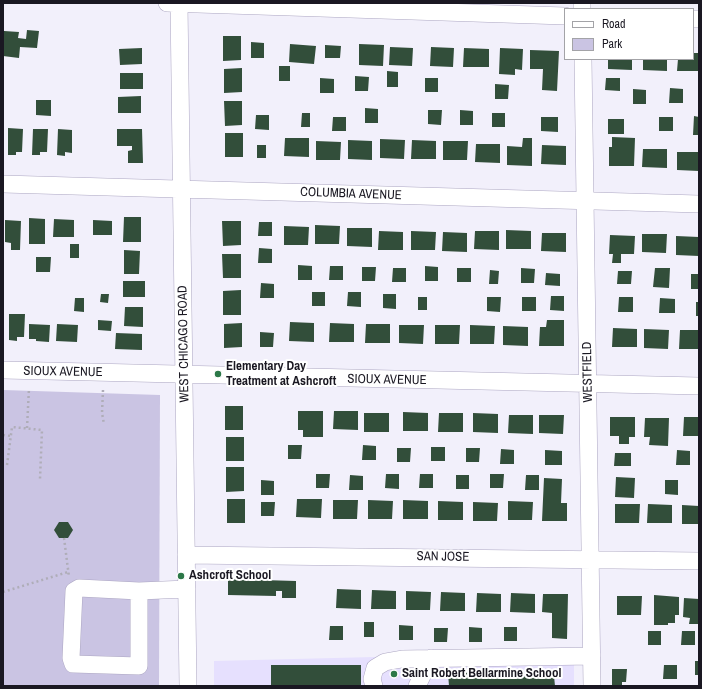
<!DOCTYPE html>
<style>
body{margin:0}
#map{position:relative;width:702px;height:689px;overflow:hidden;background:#f2f0fb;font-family:"Archivo Narrow",sans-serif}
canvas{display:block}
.frame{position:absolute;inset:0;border:4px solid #1a1822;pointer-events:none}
.legend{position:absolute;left:564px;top:8px;width:130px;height:52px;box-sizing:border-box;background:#fff;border:1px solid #a3a3a7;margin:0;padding:5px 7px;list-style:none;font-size:12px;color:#1a1822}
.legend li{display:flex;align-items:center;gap:8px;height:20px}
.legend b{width:20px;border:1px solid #a3a3a7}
</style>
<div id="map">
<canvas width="702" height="689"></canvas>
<div class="frame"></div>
<ul class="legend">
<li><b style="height:5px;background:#fff"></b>Road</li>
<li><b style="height:11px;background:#cac4e3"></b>Park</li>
</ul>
</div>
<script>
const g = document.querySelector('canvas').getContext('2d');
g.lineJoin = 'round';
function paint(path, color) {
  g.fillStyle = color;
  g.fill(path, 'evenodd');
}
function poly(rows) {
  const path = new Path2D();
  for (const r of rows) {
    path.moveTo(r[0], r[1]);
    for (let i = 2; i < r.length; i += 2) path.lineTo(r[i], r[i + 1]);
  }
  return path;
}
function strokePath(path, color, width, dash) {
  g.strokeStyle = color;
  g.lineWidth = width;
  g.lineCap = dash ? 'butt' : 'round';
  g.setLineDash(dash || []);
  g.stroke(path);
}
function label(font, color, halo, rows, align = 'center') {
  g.font = font + ' "Archivo Narrow",sans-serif';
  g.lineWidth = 4;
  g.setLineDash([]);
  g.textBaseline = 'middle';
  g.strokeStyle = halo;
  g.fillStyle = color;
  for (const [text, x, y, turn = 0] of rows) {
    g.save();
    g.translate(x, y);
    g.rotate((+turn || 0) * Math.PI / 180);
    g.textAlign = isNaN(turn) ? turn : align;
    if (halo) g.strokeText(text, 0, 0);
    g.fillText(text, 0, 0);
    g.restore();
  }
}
const built = poly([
 [574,652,574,686,214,686,214,661]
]);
const green = poly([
 [3,390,160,395,159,686,3,686]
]);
const building = poly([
 [27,30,39,31,37,48,20,47,19,58,3,56,4,31,19,32,18,38,26,39],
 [223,36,241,36,241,60,223,61],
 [251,42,264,43,264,58,251,58],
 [290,44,316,46,314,64,289,62],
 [359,44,384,45,383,66,359,65],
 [325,45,341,46,340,58,325,58],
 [390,47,413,48,412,66,389,65],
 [431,47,454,48,453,67,430,66],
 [142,48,142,64,120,65,119,49],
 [464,48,489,49,489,67,463,67],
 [500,48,523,49,522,70,515,69,515,75,499,74],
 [530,50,559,51,557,91,542,90,543,69,530,69],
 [693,53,699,53,699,71,677,71,678,59,693,59],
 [608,59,632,59,632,70,608,69],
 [643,59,667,59,667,71,643,70],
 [279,66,290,66,290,81,279,81],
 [242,68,242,92,224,93,224,69],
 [387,71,398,72,398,87,387,87],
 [120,73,143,73,143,89,120,89],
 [355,76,369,77,368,91,355,91],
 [320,78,334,79,334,93,320,93],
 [425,78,438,78,438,92,425,92],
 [606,78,620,78,620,91,605,90],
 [495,84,509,85,508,99,495,99],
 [670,88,683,89,683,103,669,103],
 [633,89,646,90,646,104,633,104],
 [141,96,141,113,118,113,118,97],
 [36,100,51,100,51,116,36,115],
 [224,101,242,101,242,125,225,126],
 [365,108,378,109,378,123,365,123],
 [428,110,442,110,441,125,428,124],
 [460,110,473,111,473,125,460,125],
 [302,113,310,113,310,127,301,127],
 [492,113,505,113,505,127,492,127],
 [256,115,269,115,269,130,255,129],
 [694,116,699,117,699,135,693,135],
 [333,117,346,117,346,131,332,131],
 [541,117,558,117,558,132,541,131],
 [659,117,673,117,673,131,659,131],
 [608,119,624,119,624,134,608,134],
 [8,128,23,129,22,152,16,152,16,155,8,155],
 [33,129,48,129,47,152,40,152,40,155,32,155],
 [58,129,72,130,72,153,65,152,65,156,57,155],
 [117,129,142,129,143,163,128,163,128,151,132,150,132,146,117,146],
 [225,133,243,133,243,157,225,157],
 [612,137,635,138,634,166,609,166,609,147,612,147],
 [285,138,309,138,309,157,284,156],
 [523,138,532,138,532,166,507,165,507,146,522,147],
 [380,139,405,140,404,159,380,158],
 [348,140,372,141,372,160,348,159],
 [412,140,436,141,436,159,411,159],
 [316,141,341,142,340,160,316,160],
 [443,141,468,141,467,160,443,160],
 [476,144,500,144,500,163,475,162],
 [257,145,266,145,266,158,257,158],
 [542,145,566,146,566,165,541,164],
 [643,149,667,149,667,168,642,167],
 [677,152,699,152,699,171,677,170],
 [124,217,141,217,141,242,123,242],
 [29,218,45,219,45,244,29,244],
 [54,219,74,220,74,237,53,237],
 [5,220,21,221,20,250,11,250,11,243,5,242],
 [93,220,112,221,112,235,93,235],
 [222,221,241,221,241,245,223,246],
 [259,222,272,222,272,236,258,236],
 [315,225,340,226,339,244,315,244],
 [284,226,309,227,308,245,284,245],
 [347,228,372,228,372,247,347,246],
 [506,230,531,231,531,249,506,249],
 [379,231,403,232,403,250,378,250],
 [411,231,436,232,435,250,411,250],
 [475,231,499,231,499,250,474,249],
 [443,232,467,233,467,252,442,251],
 [542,233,566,233,566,252,541,251],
 [642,234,667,234,666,253,642,252],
 [610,235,635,236,634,254,621,254,621,263,612,263,613,254,609,254],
 [676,236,699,237,699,256,676,255],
 [70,244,79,244,79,258,70,258],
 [259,248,272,249,272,263,258,263],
 [124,250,140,251,139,274,124,274],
 [222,254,241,254,241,278,223,278],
 [36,257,51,257,50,272,36,272],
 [298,265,312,266,312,280,298,280],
 [330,266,343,266,343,280,329,280],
 [425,266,438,267,438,281,425,281],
 [362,267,376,267,375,281,362,281],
 [393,268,406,268,406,282,392,282],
 [457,268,471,268,471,282,457,282],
 [521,268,535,269,534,283,521,283],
 [655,268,670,268,669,288,653,287],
 [490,270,499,271,498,284,489,284],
 [618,271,632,271,631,284,617,284],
 [546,273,560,274,560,286,545,285],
 [691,274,699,274,699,289,691,289],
 [123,281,145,281,145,297,123,297],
 [261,283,274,284,274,298,260,298],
 [241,290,241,315,223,315,223,291],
 [312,292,325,292,325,306,312,306],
 [348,292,361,292,361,307,347,306],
 [101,294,109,294,108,303,100,302],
 [383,294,396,294,396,309,383,308],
 [551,296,564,296,564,311,550,310],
 [418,297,427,297,427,310,418,310],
 [487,297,501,297,500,312,487,311],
 [522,297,536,297,536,311,522,311],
 [619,297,633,297,633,312,618,312],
 [75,298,84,298,84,312,74,311],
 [660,298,675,299,675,313,659,313],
 [696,302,699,302,699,316,696,316],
 [125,307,143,307,143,327,124,326],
 [9,314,25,314,24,337,17,337,17,341,9,340],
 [98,320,112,321,111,331,98,330],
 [547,320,564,320,564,346,539,346,540,327,546,327],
 [290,322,314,323,314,342,289,341],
 [242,323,242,347,224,348,224,324],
 [330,323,354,324,354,342,329,342],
 [29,324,50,325,49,342,36,341,36,339,29,339],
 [57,324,78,325,77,342,56,341],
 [366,324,390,324,390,343,365,343],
 [399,325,424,325,423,344,399,343],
 [435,325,460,325,459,344,435,344],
 [470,325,495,326,494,344,470,344],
 [503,326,528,327,528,346,503,345],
 [613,328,637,329,637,347,612,347],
 [644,329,669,330,668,349,644,348],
 [680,330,699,330,699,349,679,349],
 [260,332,274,333,273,347,260,347],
 [116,333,142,334,142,350,115,349],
 [225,406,243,406,243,430,225,430],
 [298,411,323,411,323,437,303,437,303,430,298,430],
 [334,411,358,411,358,430,333,429],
 [403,412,428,413,428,431,403,431],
 [364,413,389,413,389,432,364,432],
 [439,413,463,413,463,432,438,432],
 [473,413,498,414,498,433,473,432],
 [509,415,533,415,533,434,508,433],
 [539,415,564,415,563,434,539,433],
 [610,417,635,417,635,437,629,437,629,444,619,444,619,436,610,436],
 [684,417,699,417,699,436,683,436],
 [645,418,669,418,668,446,649,445,650,437,644,437],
 [226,437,244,437,244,461,226,461],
 [288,445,302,445,301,459,288,459],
 [363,445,376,446,376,460,362,460],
 [431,447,445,447,445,461,431,461],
 [397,448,411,448,410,462,397,462],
 [466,448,480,448,479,462,466,462],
 [501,449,514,450,514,464,500,464],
 [545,450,562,451,562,465,545,465],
 [677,450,690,451,690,465,676,465],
 [615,453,631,453,631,466,614,466],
 [226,467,244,467,244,491,226,492],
 [316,474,330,474,329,488,316,488],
 [386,474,399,474,399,489,385,488],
 [420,474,433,474,433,488,419,488],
 [490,474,504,474,503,488,490,488],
 [350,475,363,476,363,490,349,490],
 [456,475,469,475,469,489,456,489],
 [526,475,539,475,539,490,525,490],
 [616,477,635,478,634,498,615,497],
 [544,478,562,479,561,503,567,503,567,521,542,521],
 [261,480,274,481,274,495,261,495],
 [665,480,678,480,678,495,665,494],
 [227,499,245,499,245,523,227,523],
 [297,499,322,499,321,518,296,517],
 [333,500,358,500,357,519,333,519],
 [368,500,393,501,392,519,368,519],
 [403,500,428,501,428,519,403,519],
 [438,501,463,502,463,520,438,520],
 [508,501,533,502,532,520,508,520],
 [261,502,275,502,274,516,261,516],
 [473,502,498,503,497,521,473,521],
 [615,504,640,504,639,523,615,523],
 [648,504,672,505,672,523,647,523],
 [682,505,699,506,699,524,682,524],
 [59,522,68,522,73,530,68,538,59,538,54,530],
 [228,579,296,581,296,598,282,598,282,591,276,591,276,596,228,595],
 [337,589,361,590,361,609,336,608],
 [372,590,396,591,396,609,371,609],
 [406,591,431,592,430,610,406,610],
 [441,592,465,593,465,611,440,611],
 [477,593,501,594,501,612,476,612],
 [511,593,535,594,535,613,510,612],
 [543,594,568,594,567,639,552,638,552,613,542,612],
 [654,595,679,597,679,615,675,615,675,623,668,623,668,625,654,625],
 [617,596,642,596,641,615,617,615],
 [684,598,699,599,699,624,689,624,690,618,683,617],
 [364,622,374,622,374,637,364,637],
 [399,625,413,626,413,640,399,640],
 [330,626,343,626,343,640,329,640],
 [469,627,482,628,482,642,469,642],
 [504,627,517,627,517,641,504,641],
 [434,628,448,628,447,642,434,642],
 [648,631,661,631,661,645,648,645],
 [682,631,695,631,695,645,681,645],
 [695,661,699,661,699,675,695,675],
 [271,665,361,665,361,686,271,686],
 [664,665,677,665,677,679,663,679],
 [612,669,627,669,626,682,622,682,622,686,612,686],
 [485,672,485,677,554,676,555,686,449,686,448,673]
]);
const path = poly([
 [103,390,102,413,104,424],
 [27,428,29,388],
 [3,435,11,436],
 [7,465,12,427,42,430,40,479],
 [64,538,69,577],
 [3,592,68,572]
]);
const minor = poly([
 [167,3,565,16],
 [179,3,188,686],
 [582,3,582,9],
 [693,19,699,19],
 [583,59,592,686],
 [3,184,699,204],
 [3,370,699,386],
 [186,555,699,561],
 [139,591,139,666,73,664,71,658,74,591,79,588,139,591,187,589],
 [374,686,372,679,375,668,385,662,402,659,592,656],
 [417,686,431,658]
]);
const markers = [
 [218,374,4,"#2c7848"],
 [181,576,4,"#2c7848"],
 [394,674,4,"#2c7848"]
];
const streetNames = [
 ["COLUMBIA AVENUE",351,194,2],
 ["WEST CHICAGO ROAD",184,344,-91],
 ["SIOUX AVENUE",63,372,1],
 ["WESTFIELD",588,372,-91],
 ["SIOUX AVENUE",387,380,1],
 ["SAN JOSE",443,557,1]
];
const poiNames = [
 ["Elementary Day",226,367],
 ["Treatment at Ashcroft",226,382],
 ["Ashcroft School",189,576],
 ["Saint Robert Bellarmine School",402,674]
];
paint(built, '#e6e0fe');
paint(green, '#cac4e3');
paint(building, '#324e3a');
strokePath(minor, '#aca6c2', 18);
strokePath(path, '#afadb8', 2.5, [2, 3]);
strokePath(minor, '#fff', 17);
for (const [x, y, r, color] of markers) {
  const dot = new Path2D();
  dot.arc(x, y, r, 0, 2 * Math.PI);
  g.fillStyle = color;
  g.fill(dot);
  strokePath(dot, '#fff', 1.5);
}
label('13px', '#1a1822', '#fff', streetNames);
label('bold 13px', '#1a1822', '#fff', poiNames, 'left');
</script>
